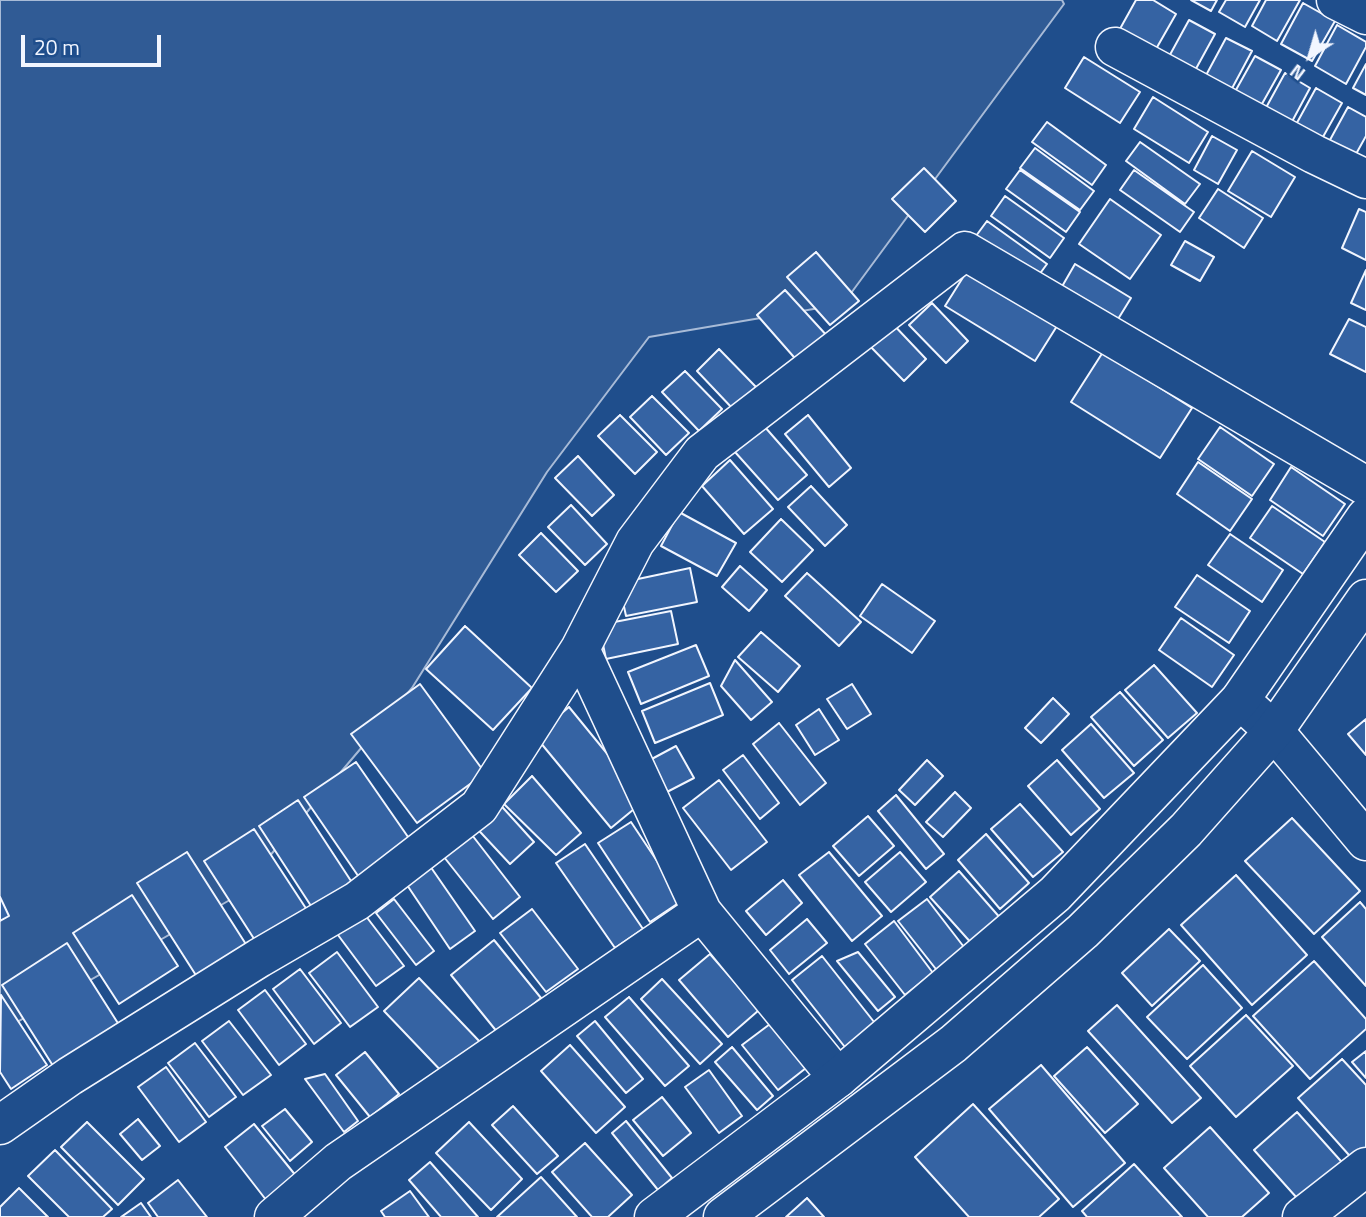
<!DOCTYPE html>
<style>
body{margin:0}
#map{position:relative;width:1366px;height:1217px;overflow:hidden;background:#1f4e8c;font-family:"Titillium Web",sans-serif}
canvas{display:block}
.north{position:absolute;left:1275px;top:21px;width:70px;height:70px;-webkit-text-stroke:5px #1f4e8c;paint-order:stroke;rotate:217deg;font-size:19px;font-weight:700;line-height:28px;text-align:center;color:#f2f6ff}
.north::after{content:'';display:block;margin:auto;width:24px;height:32px;background:#f2f6ff;clip-path:polygon(50% 0,100% 100%,50% 72%,0 100%)}
.scale{position:absolute;left:21px;top:35px;width:140px;height:32px;box-sizing:border-box;border:4px solid #f2f6ff;border-top:0;padding-left:9px;font-size:21px;line-height:24px;white-space:nowrap;color:#f2f6ff;-webkit-text-stroke:5px #1f4e8c;paint-order:stroke}
</style>
<div id="map">
<canvas width="1366" height="1217"></canvas>
<div class="north">N</div>
<div class="scale">20 m</div>
</div>
<script>
const g = document.querySelector('canvas').getContext('2d');
g.lineJoin = 'round';
function paint(path, color) {
  g.fillStyle = color;
  g.fill(path, 'evenodd');
}
function poly(rows) {
  const path = new Path2D();
  for (const r of rows) {
    path.moveTo(r[0], r[1]);
    for (let i = 2; i < r.length; i += 2) path.lineTo(r[i], r[i + 1]);
  }
  return path;
}
function strokePath(path, color, width, dash) {
  g.strokeStyle = color;
  g.lineWidth = width;
  g.lineCap = dash ? 'butt' : 'round';
  g.setLineDash(dash || []);
  g.stroke(path);
}
const built = poly([
 [0,0,1062,0,1064,4,843,304,649,337,547,472,412,688,235,897,0,1032,0,0]
]);
const building = poly([
 [1136,0,1153,0,1176,14,1152,56,1116,36,1136,0],
 [1191,0,1217,0,1211,11,1191,0],
 [1226,0,1260,0,1245,27,1219,12,1226,0],
 [1266,0,1300,0,1277,41,1252,26,1266,0],
 [1303,3,1335,21,1312,61,1281,44,1303,3],
 [1189,20,1215,34,1192,76,1166,62,1189,20],
 [1337,25,1366,42,1366,47,1346,84,1315,66,1337,25],
 [1226,38,1252,51,1229,94,1204,79,1226,38],
 [1255,56,1281,70,1258,111,1232,97,1255,56],
 [1084,57,1140,92,1120,123,1065,88,1084,57],
 [1366,64,1366,95,1353,88,1366,64],
 [1285,73,1310,88,1288,129,1262,115,1285,73],
 [1316,88,1342,103,1319,144,1293,130,1316,88],
 [1153,97,1208,132,1189,163,1134,129,1153,97],
 [1348,107,1366,117,1366,136,1351,163,1325,149,1348,107],
 [1047,122,1106,165,1092,185,1032,142,1047,122],
 [1212,136,1237,150,1218,184,1194,170,1212,136],
 [1140,142,1200,184,1185,204,1126,161,1140,142],
 [1035,148,1094,191,1080,210,1020,168,1035,148],
 [1252,151,1295,177,1271,217,1228,191,1252,151],
 [924,168,956,201,925,232,892,199,924,168],
 [1020,170,1080,212,1066,232,1006,189,1020,170],
 [1134,170,1194,212,1180,232,1120,190,1134,170],
 [1218,189,1263,218,1244,248,1199,218,1218,189],
 [1005,196,1064,238,1050,258,991,216,1005,196],
 [1110,199,1161,235,1130,279,1079,244,1110,199],
 [1359,209,1366,212,1366,260,1342,248,1359,209],
 [987,221,1047,264,1033,283,973,240,987,221],
 [1185,241,1214,257,1200,281,1171,265,1185,241],
 [816,252,859,301,830,325,787,277,816,252],
 [1075,264,1131,298,1115,324,1060,290,1075,264],
 [1366,270,1366,310,1351,303,1366,270],
 [967,271,1057,326,1035,361,945,306,967,271],
 [785,290,829,338,800,364,757,315,785,290],
 [932,303,968,341,946,363,909,325,932,303],
 [1349,319,1366,327,1366,372,1330,354,1349,319],
 [890,321,926,359,904,381,867,343,890,321],
 [719,349,756,387,733,409,697,371,719,349],
 [1103,352,1192,408,1160,458,1071,402,1103,352],
 [685,371,722,409,699,431,662,392,685,371],
 [652,396,689,433,666,455,630,417,652,396],
 [620,415,657,452,635,474,598,436,620,415],
 [808,415,851,468,829,487,785,434,808,415],
 [764,426,807,475,778,500,735,452,764,426],
 [1220,427,1274,464,1252,496,1198,459,1220,427],
 [578,456,614,495,592,516,555,478,578,456],
 [730,460,773,509,744,534,702,486,730,460],
 [1198,462,1252,499,1230,531,1177,494,1198,462],
 [1291,467,1345,504,1323,536,1270,500,1291,467],
 [811,486,847,525,825,546,788,507,811,486],
 [571,505,607,544,585,565,548,527,571,505],
 [1272,506,1325,542,1303,574,1250,538,1272,506],
 [679,512,736,543,717,576,661,546,679,512],
 [781,519,813,550,782,582,750,552,781,519],
 [541,533,578,571,556,592,519,555,541,533],
 [1230,534,1283,570,1262,602,1208,565,1230,534],
 [740,566,767,590,749,611,722,587,740,566],
 [690,568,697,602,626,616,619,583,690,568],
 [807,573,861,622,839,646,785,596,807,573],
 [1197,575,1250,611,1229,643,1175,607,1197,575],
 [882,584,935,621,912,653,860,616,882,584],
 [671,611,678,644,606,659,599,625,671,611],
 [1181,618,1234,655,1212,687,1159,650,1181,618],
 [465,626,532,688,493,730,426,669,465,626],
 [761,632,800,666,778,692,738,657,761,632],
 [696,645,709,676,641,704,628,672,696,645],
 [735,660,772,702,751,720,721,686,735,660],
 [1154,665,1197,713,1168,738,1125,690,1154,665],
 [710,683,723,715,655,743,642,711,710,683],
 [420,684,485,773,417,823,351,734,420,684],
 [852,684,871,714,847,729,827,699,852,684],
 [1120,692,1163,740,1134,766,1091,717,1120,692],
 [1053,698,1069,714,1041,743,1025,728,1053,698],
 [569,707,645,800,611,828,535,736,569,707],
 [819,709,839,740,815,755,796,725,819,709],
 [1366,719,1366,755,1348,734,1366,719],
 [779,723,826,783,800,805,753,744,779,723],
 [1091,724,1134,773,1104,798,1062,750,1091,724],
 [676,746,694,778,665,793,648,761,676,746],
 [743,755,779,803,760,819,723,770,743,755],
 [927,760,943,776,915,805,899,790,927,760],
 [1057,760,1100,809,1071,835,1028,786,1057,760],
 [356,762,415,847,363,883,304,797,356,762],
 [532,776,581,833,556,855,504,804,532,776],
 [719,780,767,842,731,870,683,808,719,780],
 [955,792,971,808,943,837,926,822,955,792],
 [896,795,944,854,926,869,878,811,896,795],
 [495,799,534,842,510,864,470,821,495,799],
 [298,800,353,884,313,909,259,826,298,800],
 [1020,804,1063,852,1033,877,991,829,1020,804],
 [868,816,894,846,859,876,833,846,868,816],
 [1292,818,1360,891,1314,934,1245,861,1292,818],
 [631,822,683,900,650,922,598,843,631,822],
 [254,829,309,913,258,945,204,861,254,829],
 [986,834,1029,883,1000,909,958,860,986,834],
 [472,835,520,897,493,919,444,857,472,835],
 [585,844,643,929,615,948,556,863,585,844],
 [187,852,249,949,199,980,137,883,187,852],
 [829,852,882,916,852,941,799,875,829,852],
 [900,852,926,882,891,912,865,882,900,852],
 [430,866,475,931,450,949,405,882,430,866],
 [959,871,1002,920,973,945,930,897,959,871],
 [1236,875,1307,955,1252,1005,1181,925,1236,875],
 [783,880,802,903,766,935,746,911,783,880],
 [132,895,178,966,119,1004,73,933,132,895],
 [0,897,9,916,0,921,0,897],
 [394,899,434,951,416,965,376,913,394,899],
 [927,899,967,951,939,973,898,921,927,899],
 [1360,902,1366,909,1366,986,1322,937,1360,902],
 [532,909,578,969,546,992,500,933,532,909],
 [362,911,404,966,376,986,335,931,362,911],
 [807,919,827,943,789,974,770,950,807,919],
 [894,921,933,973,905,995,865,944,894,921],
 [1169,929,1200,961,1152,1006,1122,973,1169,929],
 [494,940,541,998,498,1033,451,975,494,940],
 [67,943,121,1028,55,1069,2,985,67,943],
 [337,952,378,1007,350,1027,309,973,337,952],
 [858,952,895,997,878,1011,837,961,858,952],
 [710,954,759,1010,728,1037,679,980,710,954],
 [822,956,878,1027,848,1051,792,980,822,956],
 [1314,961,1366,1019,1366,1029,1310,1079,1253,1016,1314,961],
 [1203,965,1242,1008,1187,1059,1147,1017,1203,965],
 [300,969,341,1023,314,1044,273,989,300,969],
 [419,978,481,1043,446,1076,384,1011,419,978],
 [662,979,722,1044,700,1064,641,999,662,979],
 [265,990,306,1044,279,1065,238,1010,265,990],
 [1,995,47,1065,11,1089,0,1072,1,995],
 [629,997,689,1066,665,1086,605,1017,629,997],
 [1117,1005,1201,1098,1172,1123,1088,1031,1117,1005],
 [1246,1015,1293,1066,1236,1117,1190,1066,1246,1015],
 [229,1021,271,1075,243,1095,202,1041,229,1021],
 [595,1021,643,1079,626,1093,577,1036,595,1021],
 [770,1024,806,1068,778,1090,742,1045,770,1024],
 [195,1043,236,1097,209,1117,168,1063,195,1043],
 [570,1045,625,1107,596,1133,541,1071,570,1045],
 [732,1047,773,1096,757,1110,715,1062,732,1047],
 [1087,1047,1138,1104,1105,1133,1054,1076,1087,1047],
 [1366,1051,1366,1078,1352,1062,1366,1051],
 [365,1052,399,1094,370,1117,336,1075,365,1052],
 [1342,1059,1366,1085,1366,1156,1357,1164,1298,1098,1342,1059],
 [1041,1065,1125,1163,1073,1207,989,1109,1041,1065],
 [166,1067,206,1122,179,1142,138,1087,166,1067],
 [709,1070,742,1116,719,1133,685,1087,709,1070],
 [325,1074,358,1121,344,1132,305,1079,325,1074],
 [662,1097,691,1133,663,1156,633,1120,662,1097],
 [973,1104,1059,1199,1039,1217,969,1217,915,1157,973,1104],
 [513,1106,558,1156,537,1174,492,1125,513,1106],
 [285,1109,312,1142,290,1161,262,1126,285,1109],
 [1297,1112,1348,1169,1305,1207,1254,1150,1297,1112],
 [138,1119,160,1146,142,1160,120,1134,138,1119],
 [626,1121,672,1178,658,1190,612,1133,626,1121],
 [87,1122,144,1179,118,1205,61,1147,87,1122],
 [469,1122,522,1179,491,1210,436,1153,469,1122],
 [254,1124,301,1182,270,1205,225,1147,254,1124],
 [1210,1127,1269,1193,1242,1217,1208,1217,1164,1168,1210,1127],
 [585,1143,632,1195,608,1217,592,1217,552,1172,585,1143],
 [55,1150,112,1209,103,1217,69,1217,28,1176,55,1150],
 [430,1162,478,1217,441,1217,409,1180,430,1162],
 [1134,1164,1182,1217,1087,1217,1082,1211,1134,1164],
 [541,1177,577,1217,497,1217,541,1177],
 [178,1180,207,1217,158,1217,148,1203,178,1180],
 [19,1188,48,1217,0,1217,0,1207,19,1188],
 [410,1191,429,1217,385,1217,381,1211,410,1191],
 [807,1198,824,1217,786,1217,807,1198],
 [141,1203,151,1217,121,1217,141,1203]
]);
const street = poly([
 [1336,0,1366,15],
 [1115,47,1314,154,1366,179],
 [580,649,702,912,838,1078],
 [1240,700,1274,731,1366,841],
 [0,1125,70,1076,259,958,357,901,479,807,580,649,635,542,702,453,965,251,1366,486],
 [274,1217,338,1162,702,912],
 [1302,1217,1366,1167]
]);
const secondary = poly([
 [654,1217,838,1078,1055,894,1240,700,1366,517],
 [723,1217,953,1044,1083,931,1186,830,1274,731,1366,599]
]);
paint(built, '#305b95');
strokePath(built, '#a8bbd7', 2);
paint(building, '#3563a3');
strokePath(building, '#f2f6ff', 2);
strokePath(street, '#f2f6ff', 41);
strokePath(secondary, '#f2f6ff', 41);
strokePath(street, '#1f4e8c', 38);
strokePath(secondary, '#1f4e8c', 38);
</script>
